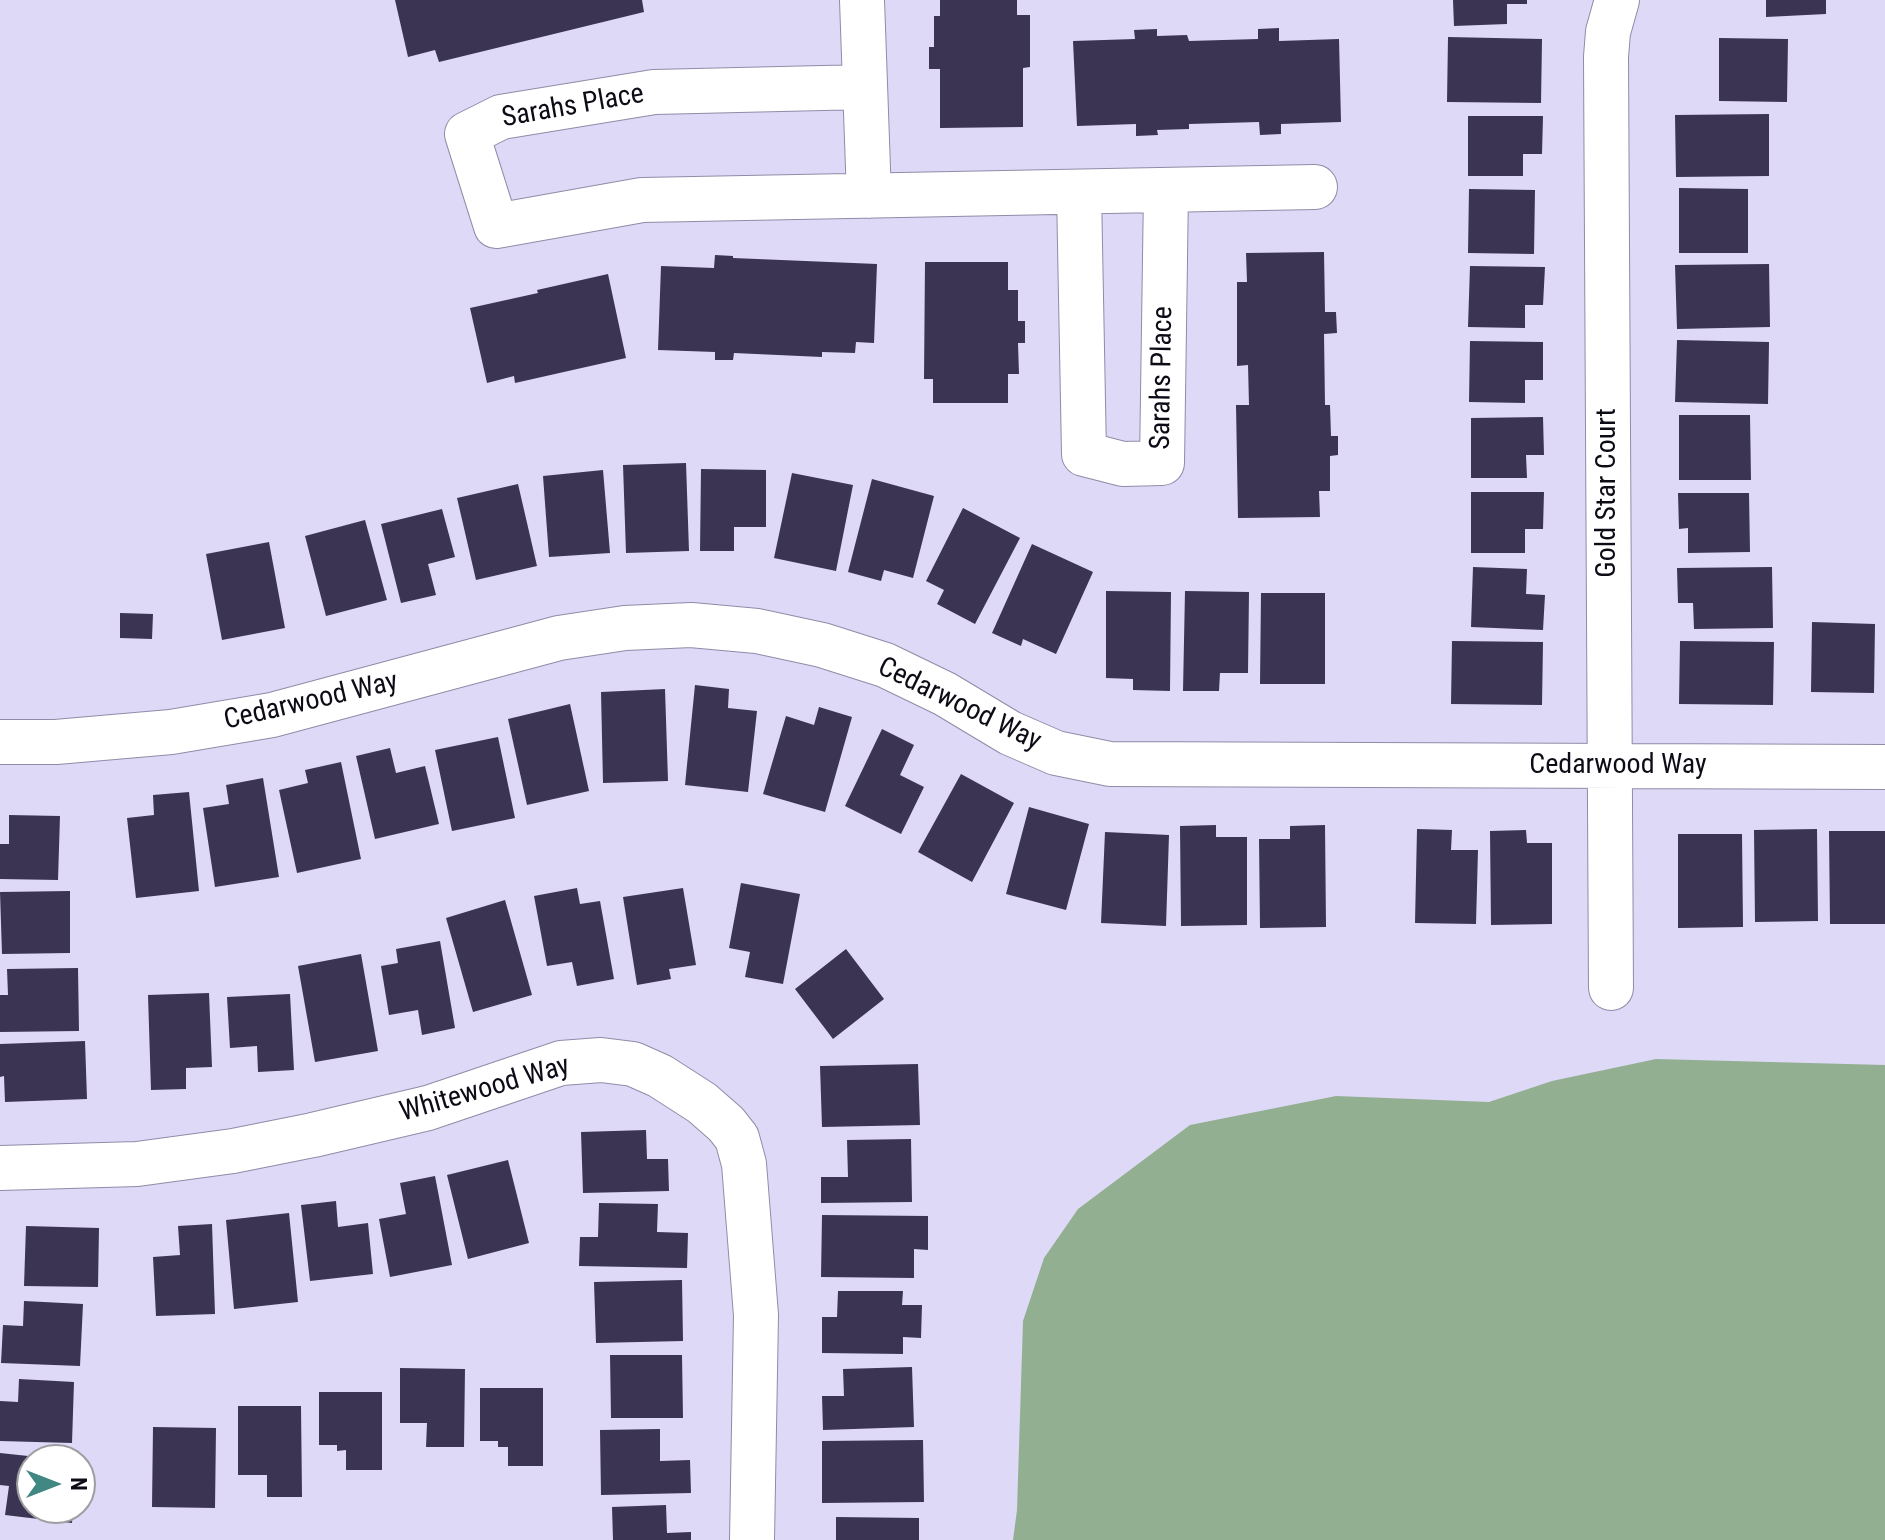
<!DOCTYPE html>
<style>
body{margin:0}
#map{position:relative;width:1885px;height:1540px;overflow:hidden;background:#dfd9f8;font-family:"Roboto Condensed",sans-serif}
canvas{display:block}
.north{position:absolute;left:16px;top:1444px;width:80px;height:80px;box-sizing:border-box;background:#fff;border:2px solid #9e9da1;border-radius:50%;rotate:90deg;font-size:22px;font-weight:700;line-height:32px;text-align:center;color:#0d0b15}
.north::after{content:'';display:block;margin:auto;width:28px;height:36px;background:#418883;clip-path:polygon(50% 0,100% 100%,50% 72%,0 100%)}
</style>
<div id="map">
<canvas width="1885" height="1540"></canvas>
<div class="north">N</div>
</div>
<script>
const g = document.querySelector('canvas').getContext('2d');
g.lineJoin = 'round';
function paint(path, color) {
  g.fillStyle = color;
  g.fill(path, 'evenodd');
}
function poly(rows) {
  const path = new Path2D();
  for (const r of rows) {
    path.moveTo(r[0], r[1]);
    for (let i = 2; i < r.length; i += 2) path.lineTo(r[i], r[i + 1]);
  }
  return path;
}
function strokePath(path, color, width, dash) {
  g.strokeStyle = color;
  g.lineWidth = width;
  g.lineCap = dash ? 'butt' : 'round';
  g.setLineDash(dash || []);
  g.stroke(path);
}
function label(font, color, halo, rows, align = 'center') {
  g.font = font + ' "Roboto Condensed",sans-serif';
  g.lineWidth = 8;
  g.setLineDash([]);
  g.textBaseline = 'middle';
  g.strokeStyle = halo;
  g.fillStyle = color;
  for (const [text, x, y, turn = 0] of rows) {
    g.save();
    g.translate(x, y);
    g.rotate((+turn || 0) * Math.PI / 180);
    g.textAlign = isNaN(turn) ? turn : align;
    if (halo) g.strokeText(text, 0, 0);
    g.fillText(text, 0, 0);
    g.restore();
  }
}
const forest = poly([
 [1656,1059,1885,1065,1885,1540,1013,1540,1017,1510,1023,1321,1044,1258,1078,1209,1190,1125,1336,1096,1489,1102,1552,1081]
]);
const building = poly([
 [395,0,642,0,644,12,439,62,435,50,408,57],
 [940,0,1017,0,1017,15,1030,15,1030,67,1023,68,1023,127,940,128,940,69,929,69,929,47,934,47,934,16,940,16],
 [1453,0,1527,0,1527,4,1507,4,1507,24,1454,26],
 [1766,0,1826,0,1826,14,1766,17],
 [1279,28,1279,41,1339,39,1341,122,1281,124,1281,134,1260,135,1259,122,1189,124,1189,129,1157,130,1158,135,1136,136,1136,124,1077,126,1073,41,1135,39,1134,30,1157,29,1157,36,1187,35,1189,41,1258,39,1258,29],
 [1448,37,1542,39,1541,103,1447,102],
 [1719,38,1788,39,1787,102,1719,101],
 [1769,114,1769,176,1676,177,1675,115],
 [1468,116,1543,116,1542,154,1523,154,1523,176,1468,176],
 [1679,188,1748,189,1748,253,1679,253],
 [1469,189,1535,190,1534,254,1468,253],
 [1324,252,1325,312,1336,312,1337,333,1324,334,1325,405,1330,405,1331,436,1338,436,1338,455,1330,456,1330,491,1319,491,1320,517,1238,518,1236,405,1249,405,1248,365,1237,366,1237,282,1247,282,1246,253],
 [715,255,733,256,733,258,877,264,874,343,856,342,855,353,822,352,822,357,734,353,733,360,715,360,715,352,658,350,661,266,714,268],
 [925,262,1008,262,1008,290,1018,290,1018,321,1025,321,1025,343,1018,343,1019,374,1008,374,1008,403,933,403,933,379,924,379],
 [1769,264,1770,327,1677,329,1675,265],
 [1470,266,1545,267,1543,305,1525,305,1525,328,1468,327],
 [608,274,626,358,515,383,514,376,487,383,470,308,538,293,537,290],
 [1677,340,1769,342,1768,404,1675,402],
 [1470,341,1543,342,1543,380,1525,380,1525,403,1469,402],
 [1679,415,1750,415,1751,480,1679,480],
 [1543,417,1544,455,1526,455,1527,478,1471,478,1471,418],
 [686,463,689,551,626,553,623,465],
 [701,469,766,470,766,527,734,527,734,551,700,551],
 [603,470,610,553,549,557,543,476],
 [792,473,853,485,836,571,774,558],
 [872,479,934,496,913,578,884,570,881,581,848,572],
 [518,484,537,566,476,580,457,498],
 [1471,492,1544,492,1543,529,1525,529,1525,553,1471,553],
 [1678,493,1749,493,1750,552,1688,553,1688,528,1679,529],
 [963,508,1020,538,975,624,937,604,944,590,926,581],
 [442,509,455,557,428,564,436,595,401,603,381,524],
 [365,520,387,600,326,616,305,536],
 [269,542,285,628,222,640,206,554],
 [1032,544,1093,572,1056,654,1023,639,1021,646,992,633],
 [1473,567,1527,569,1526,594,1545,595,1543,630,1471,627],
 [1772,567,1773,628,1694,629,1693,603,1678,603,1677,568],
 [1106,591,1171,592,1170,691,1133,690,1133,679,1106,678],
 [1185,591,1249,592,1248,673,1220,673,1219,691,1183,691],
 [1261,593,1325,593,1325,684,1260,684],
 [120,613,153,614,152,639,120,638],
 [1812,622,1875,624,1874,693,1811,692],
 [1452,641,1543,642,1542,705,1451,704],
 [1680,641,1774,642,1773,705,1679,704],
 [695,685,729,689,728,708,757,711,748,792,685,785],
 [665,689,668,781,603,783,601,692],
 [570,704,589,791,527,805,508,719],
 [819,707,852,717,825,812,763,794,786,716,814,725],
 [882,729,914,745,900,775,924,787,901,834,845,806],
 [498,737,515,818,452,831,435,750],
 [390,748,396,773,425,766,439,824,375,839,356,756],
 [341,762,361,859,297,873,279,790,308,783,305,770],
 [961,774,1014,803,972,882,918,852],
 [263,778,279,877,215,887,203,808,229,804,226,785],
 [189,792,199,891,136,898,127,818,154,815,153,795],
 [1029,807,1089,824,1066,910,1006,894],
 [9,815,60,816,58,880,0,879,0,844,9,844],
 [1216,825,1216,837,1247,837,1247,925,1181,926,1180,826],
 [1325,825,1326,927,1260,928,1259,839,1290,839,1290,826],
 [1417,829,1452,830,1451,850,1478,850,1476,924,1415,923],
 [1817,829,1818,921,1755,922,1754,830],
 [1526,830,1527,843,1552,843,1552,924,1491,925,1490,831],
 [1829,831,1885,831,1885,924,1830,924],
 [1105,832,1169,835,1166,926,1101,923],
 [1678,834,1742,834,1743,927,1678,928],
 [741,883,800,894,783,984,745,977,750,952,729,948],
 [577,888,580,904,600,901,614,979,577,986,572,962,547,966,534,896],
 [683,888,696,965,669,969,671,979,637,985,623,897],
 [70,891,70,953,2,954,0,892],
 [505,900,532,995,473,1012,446,918],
 [440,941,455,1028,422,1035,418,1010,389,1015,381,966,398,963,396,949],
 [846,949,884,999,833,1039,795,989],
 [361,954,378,1051,315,1062,298,966],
 [78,968,79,1031,0,1032,0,995,8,995,7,969],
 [209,993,212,1067,186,1068,186,1089,151,1090,148,995],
 [290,994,294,1070,258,1072,257,1046,230,1048,227,997],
 [85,1041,87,1099,5,1102,4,1076,0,1077,0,1044],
 [918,1064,920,1125,822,1127,820,1066],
 [646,1130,647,1159,668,1159,669,1191,583,1193,581,1132],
 [911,1139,912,1202,821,1203,821,1177,848,1177,847,1140],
 [508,1160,529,1243,468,1259,447,1175],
 [435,1176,452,1265,390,1277,379,1219,406,1214,400,1183],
 [336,1201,338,1227,368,1223,373,1274,310,1281,301,1205],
 [599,1203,658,1204,657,1232,688,1233,687,1268,579,1266,580,1237,598,1237],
 [289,1213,298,1302,234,1309,226,1220],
 [822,1215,928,1216,928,1250,914,1249,914,1278,821,1277],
 [212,1224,215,1314,156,1316,153,1257,180,1255,178,1226],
 [26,1226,99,1228,98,1287,24,1286],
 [682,1280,683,1341,596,1343,594,1282],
 [838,1291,903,1291,902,1305,922,1305,921,1338,903,1337,903,1354,822,1353,822,1317,837,1317],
 [24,1301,83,1304,80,1366,1,1363,3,1325,23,1326],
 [610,1355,682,1355,683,1418,611,1418],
 [912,1367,914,1427,823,1430,822,1396,844,1396,843,1369],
 [400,1368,465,1369,464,1447,426,1447,427,1423,400,1423],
 [19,1379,74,1382,72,1443,0,1441,0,1401,18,1402],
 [480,1388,543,1388,543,1466,508,1466,508,1447,498,1447,498,1441,480,1441],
 [319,1392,382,1392,382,1470,346,1470,346,1450,337,1451,337,1445,319,1445],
 [238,1406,301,1406,302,1497,267,1497,267,1475,238,1475],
 [153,1427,216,1428,215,1508,152,1507],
 [660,1429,660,1461,690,1460,691,1493,601,1495,600,1430],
 [923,1440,924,1502,822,1503,822,1441],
 [0,1453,47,1458,32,1460,32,1508,73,1508,72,1523,5,1515,9,1486,0,1485],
 [666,1505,667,1533,691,1532,691,1540,613,1540,612,1507],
 [836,1517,919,1518,919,1540,836,1540]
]);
const minor = poly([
 [862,0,869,196],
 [865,87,654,92,501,117,467,134,496,226,642,200,1315,187],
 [1079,192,1084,454,1123,464,1162,463,1166,190],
 [0,742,56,742,171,732,272,715,559,638,625,628,691,625,757,631,822,645,885,665,945,694,1010,733,1056,753,1110,764,1885,767],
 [1611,988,1606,57,1608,32,1617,0],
 [0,1168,137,1164,233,1151,313,1135,428,1108,561,1063,601,1060,633,1064,660,1076,702,1103,726,1124,737,1138,744,1164,756,1315,752,1540]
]);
const streetNames = [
 ["Sarahs Place",573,107,-10],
 ["Sarahs Place",1163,378,-89],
 ["Gold Star Court",1608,493,-90],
 ["Cedarwood Way",311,702,-13],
 ["Cedarwood Way",959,705,26],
 ["Cedarwood Way",1618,766],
 ["Whitewood Way",485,1090,-16]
];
paint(forest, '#93af91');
paint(building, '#3b3453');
strokePath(minor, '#908ba7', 46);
strokePath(minor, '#fff', 44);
label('28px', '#0d0b15', '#fff', streetNames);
</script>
